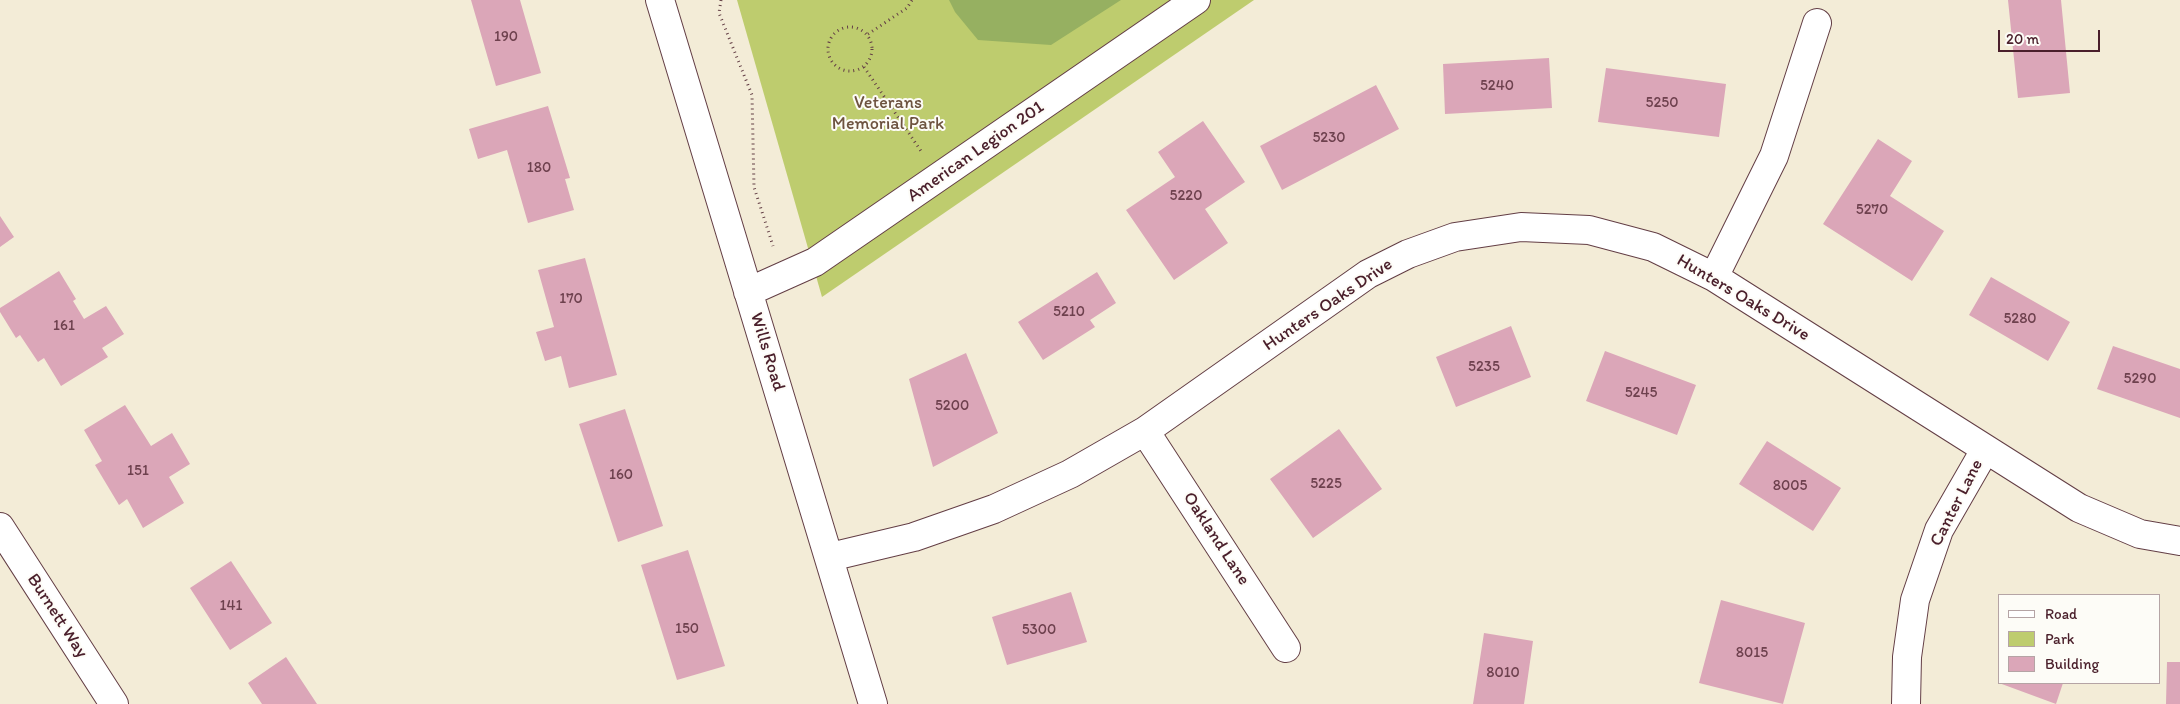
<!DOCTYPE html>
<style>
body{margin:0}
#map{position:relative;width:2180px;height:704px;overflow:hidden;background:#f3ecd7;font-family:Itim,sans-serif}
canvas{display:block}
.legend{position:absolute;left:1998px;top:594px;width:162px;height:90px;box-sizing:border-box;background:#fdfcf7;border:1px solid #b5a4a5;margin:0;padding:6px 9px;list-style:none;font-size:15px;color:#4a1f2b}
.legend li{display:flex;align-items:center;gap:10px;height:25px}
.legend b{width:25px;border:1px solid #b5a4a5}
.scale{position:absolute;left:1998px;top:30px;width:102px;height:22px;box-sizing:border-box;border:2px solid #4a1f2b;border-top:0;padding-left:6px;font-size:15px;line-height:18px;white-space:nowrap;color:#4a1f2b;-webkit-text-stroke:4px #fdfcf7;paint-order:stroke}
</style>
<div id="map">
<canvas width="2180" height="704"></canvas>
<ul class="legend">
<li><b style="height:6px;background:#fff"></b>Road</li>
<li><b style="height:14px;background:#becc6e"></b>Park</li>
<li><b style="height:14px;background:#dba6b8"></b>Building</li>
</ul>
<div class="scale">20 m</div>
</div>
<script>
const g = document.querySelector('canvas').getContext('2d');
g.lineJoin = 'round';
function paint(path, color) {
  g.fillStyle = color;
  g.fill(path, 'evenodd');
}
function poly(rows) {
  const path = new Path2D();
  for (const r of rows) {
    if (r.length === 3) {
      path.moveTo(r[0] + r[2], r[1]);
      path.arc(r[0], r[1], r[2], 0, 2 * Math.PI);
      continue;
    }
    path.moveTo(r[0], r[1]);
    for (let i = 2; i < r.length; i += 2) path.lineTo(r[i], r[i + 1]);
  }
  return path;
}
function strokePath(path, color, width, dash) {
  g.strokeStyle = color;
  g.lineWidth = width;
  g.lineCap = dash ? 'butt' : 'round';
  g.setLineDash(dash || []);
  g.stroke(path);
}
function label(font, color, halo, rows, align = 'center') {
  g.font = font + ' Itim,sans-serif';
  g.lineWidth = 4;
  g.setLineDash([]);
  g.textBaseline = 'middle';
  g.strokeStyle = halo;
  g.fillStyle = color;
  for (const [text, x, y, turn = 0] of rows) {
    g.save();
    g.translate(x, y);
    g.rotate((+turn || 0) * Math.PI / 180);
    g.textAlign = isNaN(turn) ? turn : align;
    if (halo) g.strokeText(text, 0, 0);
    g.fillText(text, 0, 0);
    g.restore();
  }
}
const green = poly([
 [737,0,1254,0,822,297]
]);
const forest = poly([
 [949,0,1121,0,1051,45,978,40,955,12]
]);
const building = poly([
 [471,0,520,0,541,73,496,86],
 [2008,0,2061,0,2070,93,2018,98],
 [1549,58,1552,108,1445,114,1443,64],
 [1606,68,1726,84,1719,137,1598,122],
 [1376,85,1399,129,1282,190,1260,146],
 [548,106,570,178,565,179,574,210,528,223,507,150,478,159,469,129],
 [1203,121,1245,182,1205,209,1228,243,1174,280,1126,210,1175,177,1158,152],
 [1878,139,1912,161,1890,196,1944,231,1912,281,1823,224],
 [0,216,14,237,0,247],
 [585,258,617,375,569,388,561,356,545,361,536,332,554,327,538,270],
 [59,271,76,299,73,301,84,319,106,306,124,334,102,348,108,357,61,386,44,358,38,362,20,335,16,338,0,312,0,308],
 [1097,272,1116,303,1090,320,1095,327,1043,360,1018,322],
 [1991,277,2070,322,2048,361,1969,315],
 [1511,326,1531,377,1456,407,1436,357],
 [2113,346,2180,369,2180,418,2097,389],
 [1605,351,1696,385,1677,435,1586,401],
 [966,353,998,433,933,467,909,379],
 [125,405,151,446,172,433,190,464,169,477,184,503,143,528,127,499,119,505,95,465,102,461,84,430],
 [625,409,663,526,618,542,579,424],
 [1339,429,1382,489,1313,538,1270,479],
 [1767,441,1841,488,1813,531,1739,484],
 [688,550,725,666,677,680,641,565],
 [231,561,272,623,230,650,190,588],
 [1071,592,1087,642,1007,665,992,617],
 [1721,600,1805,623,1783,704,1699,683],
 [1484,633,1533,641,1524,704,1473,704],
 [286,657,317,704,262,704,248,683],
 [2167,662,2180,662,2180,704,2166,704],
 [1999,683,2063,683,2056,704]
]);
const path = poly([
 [721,0,719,13,752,95,754,187,773,246],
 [850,49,22],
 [868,34,907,8,912,0],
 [864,67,921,151]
]);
const minor = poly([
 [660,0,873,704],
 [1714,277,1774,156,1817,23],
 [748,292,815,262,1196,0],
 [1145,431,1286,648],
 [0,527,114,704],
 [830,557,914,537,994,509,1070,474,1145,431,1368,274,1408,254,1455,237,1521,227,1589,230,1653,247,1714,277,2079,508,2140,534,2180,541],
 [1906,704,1907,657,1915,600,1939,530,1985,450]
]);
const numberNames = [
 ["190",506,37],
 ["5240",1497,86],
 ["5250",1662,103],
 ["5230",1329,138],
 ["180",539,168],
 ["5220",1186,196],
 ["5270",1872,210],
 ["170",571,299],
 ["5210",1069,312],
 ["5280",2020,319],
 ["161",64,326],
 ["5235",1484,367],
 ["5290",2140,379],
 ["5245",1641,393],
 ["5200",952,406],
 ["151",138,471],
 ["160",621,475],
 ["5225",1326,484],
 ["8005",1790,486],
 ["141",231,606],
 ["150",687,629],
 ["5300",1039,630],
 ["8015",1752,653],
 ["8010",1503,673]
];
const parkNames = [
 ["Veterans",888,103],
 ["Memorial Park",888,124]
];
const streetNames = [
 ["American Legion 201",976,152,-35],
 ["Hunters Oaks Drive",1743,298,31],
 ["Hunters Oaks Drive",1328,305,-34],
 ["Wills Road",767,352,73],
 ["Canter Lane",1957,503,-63],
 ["Oakland Lane",1216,539,57],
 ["Burnett Way",57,616,57]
];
paint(green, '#becc6e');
paint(forest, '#96b061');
paint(building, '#dba6b8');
strokePath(minor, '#633e45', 30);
strokePath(path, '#633e45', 3, [1, 4]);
strokePath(minor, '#fff', 28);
label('15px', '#6e414e', null, numberNames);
label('18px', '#6d533f', '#fdfcf7', parkNames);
label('18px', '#4a1f2b', '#fdfcf7', streetNames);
</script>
